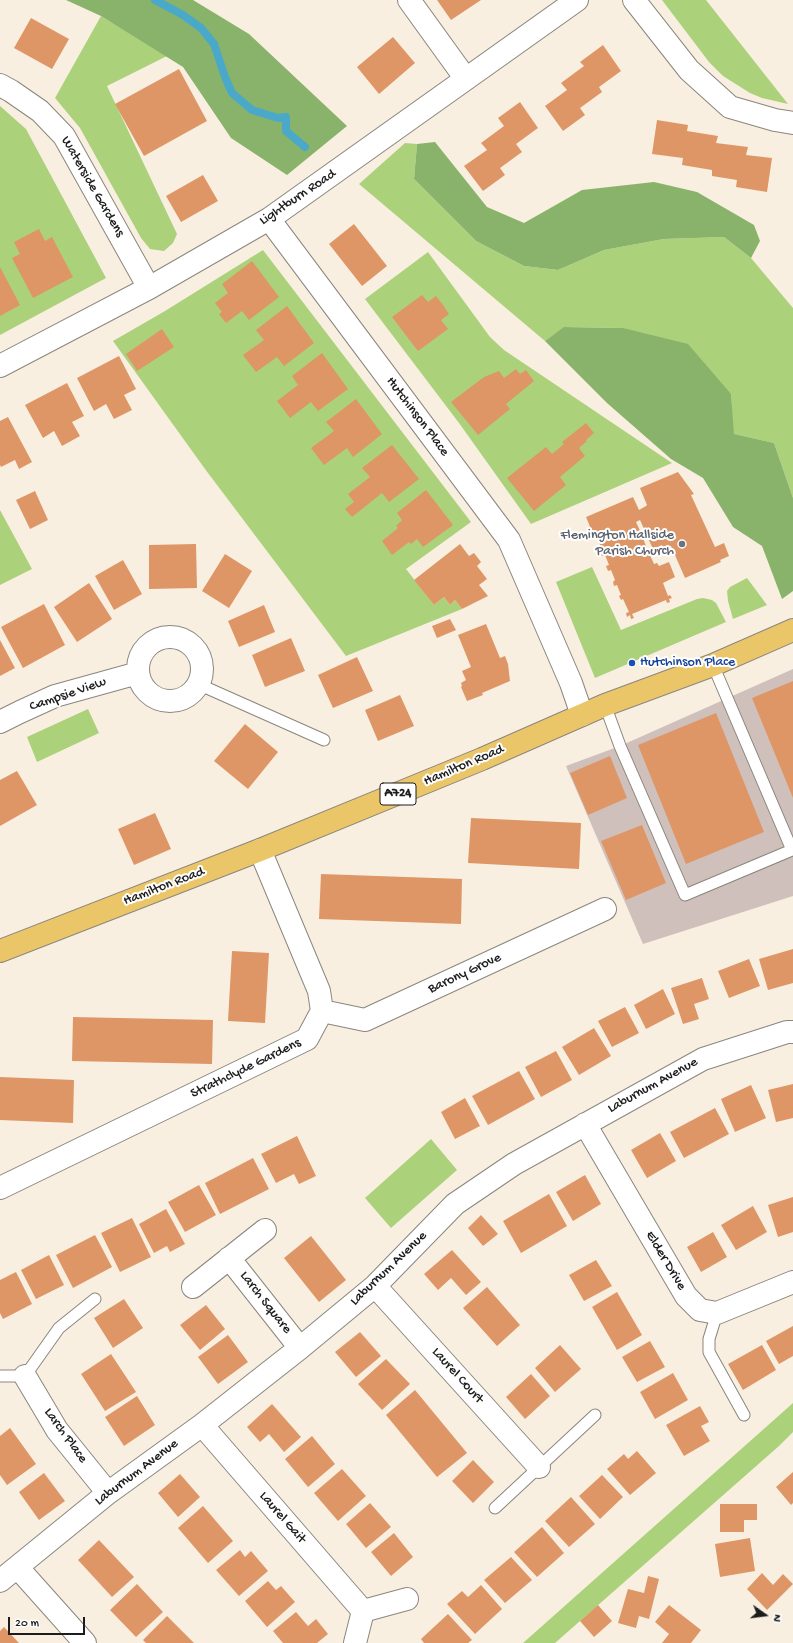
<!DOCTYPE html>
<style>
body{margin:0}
#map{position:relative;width:793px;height:1643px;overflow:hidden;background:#f9efe0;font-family:"Gochi Hand",sans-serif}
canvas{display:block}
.north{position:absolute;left:745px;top:1595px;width:40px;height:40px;-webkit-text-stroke:3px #fff;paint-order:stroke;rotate:104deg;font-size:11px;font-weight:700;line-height:16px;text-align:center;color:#1c1c1c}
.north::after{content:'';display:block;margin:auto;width:14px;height:18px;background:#1c1c1c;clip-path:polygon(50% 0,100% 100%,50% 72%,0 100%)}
.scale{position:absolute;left:8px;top:1617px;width:77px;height:18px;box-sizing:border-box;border:2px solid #1c1c1c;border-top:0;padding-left:5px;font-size:12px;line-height:14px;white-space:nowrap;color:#1c1c1c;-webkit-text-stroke:3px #fff;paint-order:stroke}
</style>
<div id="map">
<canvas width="793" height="1643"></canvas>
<div class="north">N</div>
<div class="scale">20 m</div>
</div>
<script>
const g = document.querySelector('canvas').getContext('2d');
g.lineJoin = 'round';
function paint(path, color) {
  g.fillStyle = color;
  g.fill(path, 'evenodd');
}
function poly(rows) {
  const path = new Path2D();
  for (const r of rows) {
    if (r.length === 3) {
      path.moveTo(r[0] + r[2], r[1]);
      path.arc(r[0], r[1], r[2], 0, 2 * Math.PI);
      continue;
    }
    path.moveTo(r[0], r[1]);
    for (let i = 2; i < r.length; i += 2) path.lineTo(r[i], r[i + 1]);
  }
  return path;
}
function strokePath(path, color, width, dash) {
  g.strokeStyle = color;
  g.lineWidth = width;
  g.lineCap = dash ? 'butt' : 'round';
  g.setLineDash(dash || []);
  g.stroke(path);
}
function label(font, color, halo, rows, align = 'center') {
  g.font = font + ' "Gochi Hand",sans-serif';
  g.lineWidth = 4;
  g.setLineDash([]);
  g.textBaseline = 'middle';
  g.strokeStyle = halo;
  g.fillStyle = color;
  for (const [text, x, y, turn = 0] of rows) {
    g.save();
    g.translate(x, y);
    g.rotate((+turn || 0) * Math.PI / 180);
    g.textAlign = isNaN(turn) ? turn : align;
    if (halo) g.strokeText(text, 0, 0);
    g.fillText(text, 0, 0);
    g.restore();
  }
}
const industrial = poly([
 [793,669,793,896,643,944,566,766,620,746]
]);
const green = poly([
 [662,0,706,0,788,104,762,98,750,93,723,76,709,62],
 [101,16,167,56,107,86,177,234,173,243,164,251,150,249,141,238,80,128,55,98],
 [0,106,26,129,106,278,0,335],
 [405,143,417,144,414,179,476,241,524,266,558,270,604,250,664,239,724,237,751,258,793,308,793,498,774,443,733,434,731,394,623,328,565,327,545,341,359,184],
 [263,250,471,522,406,569,434,605,444,597,450,605,455,600,462,609,346,656,205,469,113,341,165,311],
 [428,252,490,337,504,350,672,463,531,524,459,423,365,299],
 [0,510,32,569,0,585],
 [592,567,621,630,697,599,703,598,712,600,716,603,726,622,595,678,556,582],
 [747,578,767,605,733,619,728,601,727,591,730,587],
 [88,709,99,733,37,762,27,737],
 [431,1139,457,1170,391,1228,365,1198],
 [793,1403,793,1432,779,1446,555,1643,523,1643]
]);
const forest = poly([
 [66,0,193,0,249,34,347,126,287,175,231,138,183,67,101,16],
 [435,142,487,207,524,223,582,190,654,182,697,192,754,225,760,241,751,258,724,237,664,239,604,250,558,270,524,266,476,241,414,179,417,144],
 [564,327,623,328,688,344,731,394,734,434,774,443,793,498,793,591,782,599,762,546,733,527,703,478,671,459,607,403,545,341]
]);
const stream = poly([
 [155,0,183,15,201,28,214,44,225,77,232,93,252,110,278,118,286,117,286,131,305,147]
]);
const building = poly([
 [437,0,481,0,451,20],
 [31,18,69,39,52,69,14,48],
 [393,37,415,63,379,94,357,67],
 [603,45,621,71,599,87,602,92,580,108,585,115,563,131,545,106,567,90,561,83,584,66,580,62],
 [179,69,207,121,144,156,115,104],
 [520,102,538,128,516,144,522,152,500,168,505,175,483,191,464,166,487,150,481,143,504,126,498,118],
 [657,120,688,125,687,131,718,136,716,143,748,147,746,155,772,158,767,192,736,187,737,180,712,176,712,170,682,165,683,158,652,154],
 [203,175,218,201,181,222,166,196],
 [354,224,387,266,362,286,329,244],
 [39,229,45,241,52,237,73,277,33,298,12,258,20,254,14,242],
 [252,261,279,297,249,320,242,311,226,323,219,314,222,312,215,303,228,293,222,284],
 [0,267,20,305,0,316],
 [422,295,428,302,436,296,443,305,449,314,441,320,448,329,418,351,392,317],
 [287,306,314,343,284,366,277,357,256,372,243,355,264,340,256,330],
 [162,329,174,347,137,371,126,354],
 [322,353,348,389,318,411,311,402,290,418,277,401,298,385,292,376],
 [119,356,136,389,124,395,132,410,114,419,106,404,94,411,77,378],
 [516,369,520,374,526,370,534,381,506,404,510,409,478,435,451,402,484,377,499,371,504,378],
 [67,383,84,416,72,422,80,436,62,446,54,431,43,438,25,405],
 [356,399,382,434,353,457,347,448,324,465,311,448,334,431,326,422],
 [8,417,32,462,19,469,15,460,1,467,0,465,0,421],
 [586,423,594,433,586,440,587,441,579,448,585,456,560,477,566,485,534,511,507,478,546,447,552,454,564,444,562,442],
 [392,445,419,479,389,502,382,493,352,517,345,509,354,502,348,494,370,477,362,468],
 [678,472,694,494,691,495,715,547,724,543,729,556,720,560,721,562,685,578,671,546,663,549,662,545,653,549,640,520,636,522,642,535,644,534,646,537,643,538,647,549,650,548,652,552,649,553,654,564,657,563,659,566,669,562,675,577,663,583,668,596,670,595,672,598,669,599,670,602,667,603,666,600,632,614,634,618,631,619,630,615,627,617,626,613,629,612,623,599,621,600,619,596,621,595,617,585,614,586,613,582,615,580,611,570,608,571,606,566,609,565,605,555,602,556,600,552,603,551,597,538,595,539,586,517,633,497,639,510,646,506,647,505,640,488],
 [426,490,453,525,423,547,417,539,411,544,409,542,392,555,382,541,398,528,396,526,402,520,397,513],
 [35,491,48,520,30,529,16,500],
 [196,544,197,588,149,589,149,545],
 [460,544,469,556,474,553,481,562,477,566,487,579,479,585,488,596,462,609,455,600,450,605,444,597,434,605,414,580],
 [225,554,252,571,229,608,202,591],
 [123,560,142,594,114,610,95,576],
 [89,583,112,619,77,642,54,607],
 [44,604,65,645,23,668,1,627],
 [264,605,275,632,239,647,228,621],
 [450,619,456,630,437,638,432,626],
 [486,624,500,658,505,656,508,664,510,681,482,693,483,695,467,701,461,687,462,686,461,683,466,680,462,671,471,667,458,635],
 [291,638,305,671,265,687,252,655],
 [0,640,15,668,0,676],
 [357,657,373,691,333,708,318,675],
 [793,681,793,798,752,698],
 [400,695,414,726,378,741,365,710],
 [716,713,764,832,686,864,638,745],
 [245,724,278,752,248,789,214,761],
 [610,756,627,798,588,815,570,773],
 [17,771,37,805,0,826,0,780],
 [155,813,171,849,134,865,118,829],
 [471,818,581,823,579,869,468,863],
 [642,825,666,883,626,900,601,841],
 [321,874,462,879,461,924,319,919],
 [793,949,793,983,768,990,759,959],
 [232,951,269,953,265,1023,228,1021],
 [749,959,760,986,729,998,718,971],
 [702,978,709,999,694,1004,699,1019,683,1024,671,988],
 [663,989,675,1014,646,1029,634,1005],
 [625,1007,639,1033,612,1047,598,1021],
 [73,1017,213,1020,212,1064,72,1061],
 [594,1028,611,1056,579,1075,562,1047],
 [556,1051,572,1080,541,1097,525,1067],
 [519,1071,535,1099,488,1125,472,1096],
 [0,1077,74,1080,73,1123,0,1120],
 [793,1084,793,1118,776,1122,768,1090],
 [751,1085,766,1118,735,1132,721,1099],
 [465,1098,480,1126,455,1139,441,1112],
 [715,1108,729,1134,684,1158,670,1132],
 [660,1133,676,1161,647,1178,631,1150],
 [297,1136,316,1176,299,1184,294,1174,276,1183,261,1154],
 [253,1158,269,1189,220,1214,205,1183],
 [585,1175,601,1204,573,1221,556,1192],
 [199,1185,216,1215,185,1232,168,1202],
 [549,1194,567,1226,521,1253,503,1221],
 [793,1197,793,1232,778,1237,768,1205],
 [753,1206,767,1232,736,1250,721,1225],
 [166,1209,185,1244,170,1252,167,1246,154,1253,139,1224],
 [481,1215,498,1234,483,1246,468,1228],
 [132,1218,151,1257,120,1272,101,1233],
 [713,1232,727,1257,701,1272,687,1247],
 [95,1235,112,1267,73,1288,56,1255],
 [311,1236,346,1280,319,1302,284,1258],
 [452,1250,481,1282,466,1295,451,1278,438,1290,424,1274],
 [49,1255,64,1285,36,1299,21,1270],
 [596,1260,612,1286,584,1301,569,1275],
 [16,1272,32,1304,3,1319,0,1313,0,1280],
 [487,1287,520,1325,497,1346,463,1308],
 [617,1292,642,1335,617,1350,592,1307],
 [124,1299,143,1328,113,1348,94,1318],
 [206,1305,225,1329,200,1350,180,1325],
 [793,1326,793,1356,779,1364,766,1341],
 [360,1332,381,1356,356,1377,335,1352],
 [228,1335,248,1362,218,1384,198,1357],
 [650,1341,665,1367,637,1382,622,1357],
 [560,1345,581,1369,555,1392,535,1368],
 [762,1345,776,1370,743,1390,728,1364],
 [111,1354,136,1392,105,1411,81,1374],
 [386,1359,410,1384,382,1410,358,1384],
 [673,1373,688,1400,655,1419,640,1392],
 [531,1374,550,1396,525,1419,506,1397],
 [415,1390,467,1453,437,1477,386,1415],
 [137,1396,155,1425,124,1446,105,1417],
 [272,1404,301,1437,284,1452,269,1434,260,1442,247,1427],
 [700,1406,709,1422,701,1426,710,1441,684,1456,666,1425],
 [10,1428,36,1464,7,1485,0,1475,0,1436],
 [312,1436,335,1464,308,1487,285,1459],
 [637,1451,656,1473,630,1495,607,1469,624,1454,628,1459],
 [473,1460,494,1482,473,1503,452,1481],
 [342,1469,366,1496,338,1521,314,1493],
 [793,1472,793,1503,791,1505,776,1487],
 [44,1473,65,1501,39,1520,19,1492],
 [180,1474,200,1497,178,1517,158,1493],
 [602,1475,623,1497,600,1519,579,1496],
 [571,1497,595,1524,569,1547,545,1521],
 [370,1503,391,1527,366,1548,346,1524],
 [720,1504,757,1504,757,1520,744,1520,744,1532,720,1532],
 [203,1506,233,1541,208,1563,178,1528],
 [542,1527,564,1553,537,1577,514,1552],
 [394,1533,413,1557,391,1576,371,1552],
 [750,1538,755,1571,720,1577,715,1544],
 [99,1540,134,1577,112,1597,78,1560],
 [240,1550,245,1557,251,1551,268,1571,239,1596,216,1570],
 [511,1557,532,1580,505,1603,484,1580],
 [762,1573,773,1585,783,1574,793,1584,767,1610,747,1589],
 [648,1576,659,1579,649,1619,639,1616,636,1628,618,1623,628,1589,644,1593],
 [268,1581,276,1590,281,1586,295,1602,267,1627,245,1601],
 [137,1584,163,1612,136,1637,110,1610],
 [481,1585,502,1609,475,1634,447,1604,462,1591,468,1597],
 [598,1605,612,1621,594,1637,580,1621],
 [669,1605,701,1630,691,1643,662,1643,669,1634,655,1622],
 [296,1612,308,1626,316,1619,328,1634,317,1643,283,1643,273,1631],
 [448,1614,472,1640,468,1643,424,1643,421,1639],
 [167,1616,194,1643,146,1643,143,1640],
 [4,1627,19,1643,0,1643,0,1631]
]);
const service = poly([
 [198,684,324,740],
 [605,705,620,746,685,895,792,850,713,665],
 [717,1313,709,1339,709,1352,744,1415],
 [0,1376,25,1376,59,1328,95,1299],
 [495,1508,595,1415]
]);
const minor = poly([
 [409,0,466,79],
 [634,0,689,70,730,107,775,120,793,123],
 [0,85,11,91,40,111,64,136,149,288],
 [269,219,509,540,571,683,582,715],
 [0,366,149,288,269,219,577,0],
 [170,669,32],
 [0,722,20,712,55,696,138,673],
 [322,1011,365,1020,605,909],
 [585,1124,686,1296,700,1310,717,1313,793,1282],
 [0,1188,307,1039,322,1011,319,991,260,850],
 [229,1258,300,1348],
 [375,1286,539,1467],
 [193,1287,265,1230],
 [25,1376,57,1430,108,1493],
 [202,1425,363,1611],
 [18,1568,85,1643],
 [0,1581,108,1493,202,1425,300,1348,375,1286,455,1204,514,1164,703,1059,787,1032,793,1032],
 [355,1643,363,1611,407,1599]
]);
const primary = poly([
 [0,951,260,850,482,759,605,705,713,665,793,630]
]);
const markers = [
 [682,544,4,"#6b7280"],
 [632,663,4,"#1a4fb4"]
];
const shields = [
 [398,794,36]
];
const shieldNames = [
 ["A724",398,794]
];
const streetNames = [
 ["Waterside Gardens",92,187,60],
 ["Lightburn Road",298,198,-34],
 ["Hutchinson Place",417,417,53],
 ["Campsie View",68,695,-19],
 ["Hamilton Road",464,766,-23],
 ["Hamilton Road",164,887,-21],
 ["Barony Grove",465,974,-25],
 ["Strathclyde Gardens",246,1069,-26],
 ["Laburnum Avenue",653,1086,-29],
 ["Elder Drive",665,1261,59],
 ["Laburnum Avenue",389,1269,-44],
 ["Larch Square",265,1303,52],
 ["Laurel Court",457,1376,48],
 ["Larch Place",65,1436,54],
 ["Laburnum Avenue",137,1473,-37],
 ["Laurel Gait",282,1518,49]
];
const worshipNames = [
 ["Flemington Hallside",674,536],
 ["Parish Church",674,552]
];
const transitNames = [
 ["Hutchinson Place",640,663]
];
paint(industrial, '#d0c0bc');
paint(green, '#acd17b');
paint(forest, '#89b36b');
strokePath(stream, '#4aa9c9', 8);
paint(building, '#de9666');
strokePath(service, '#8a867e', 13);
strokePath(minor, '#8a867e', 24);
strokePath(primary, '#8a867e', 24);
strokePath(service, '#fff', 11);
strokePath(minor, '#fff', 22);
strokePath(primary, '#ebc669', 22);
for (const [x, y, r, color] of markers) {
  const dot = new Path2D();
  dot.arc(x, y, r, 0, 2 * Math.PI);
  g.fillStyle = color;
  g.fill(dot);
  strokePath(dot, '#fff', 1.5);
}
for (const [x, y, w] of shields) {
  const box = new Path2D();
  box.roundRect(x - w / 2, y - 11, w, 22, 3);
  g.fillStyle = '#fff';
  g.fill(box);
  strokePath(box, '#1c1c1c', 1);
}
label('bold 13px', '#1c1c1c', null, shieldNames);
label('14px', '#1c1c1c', '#fff', streetNames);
label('14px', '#5b616d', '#fff', worshipNames, 'right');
label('14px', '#164399', '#fff', transitNames, 'left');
</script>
